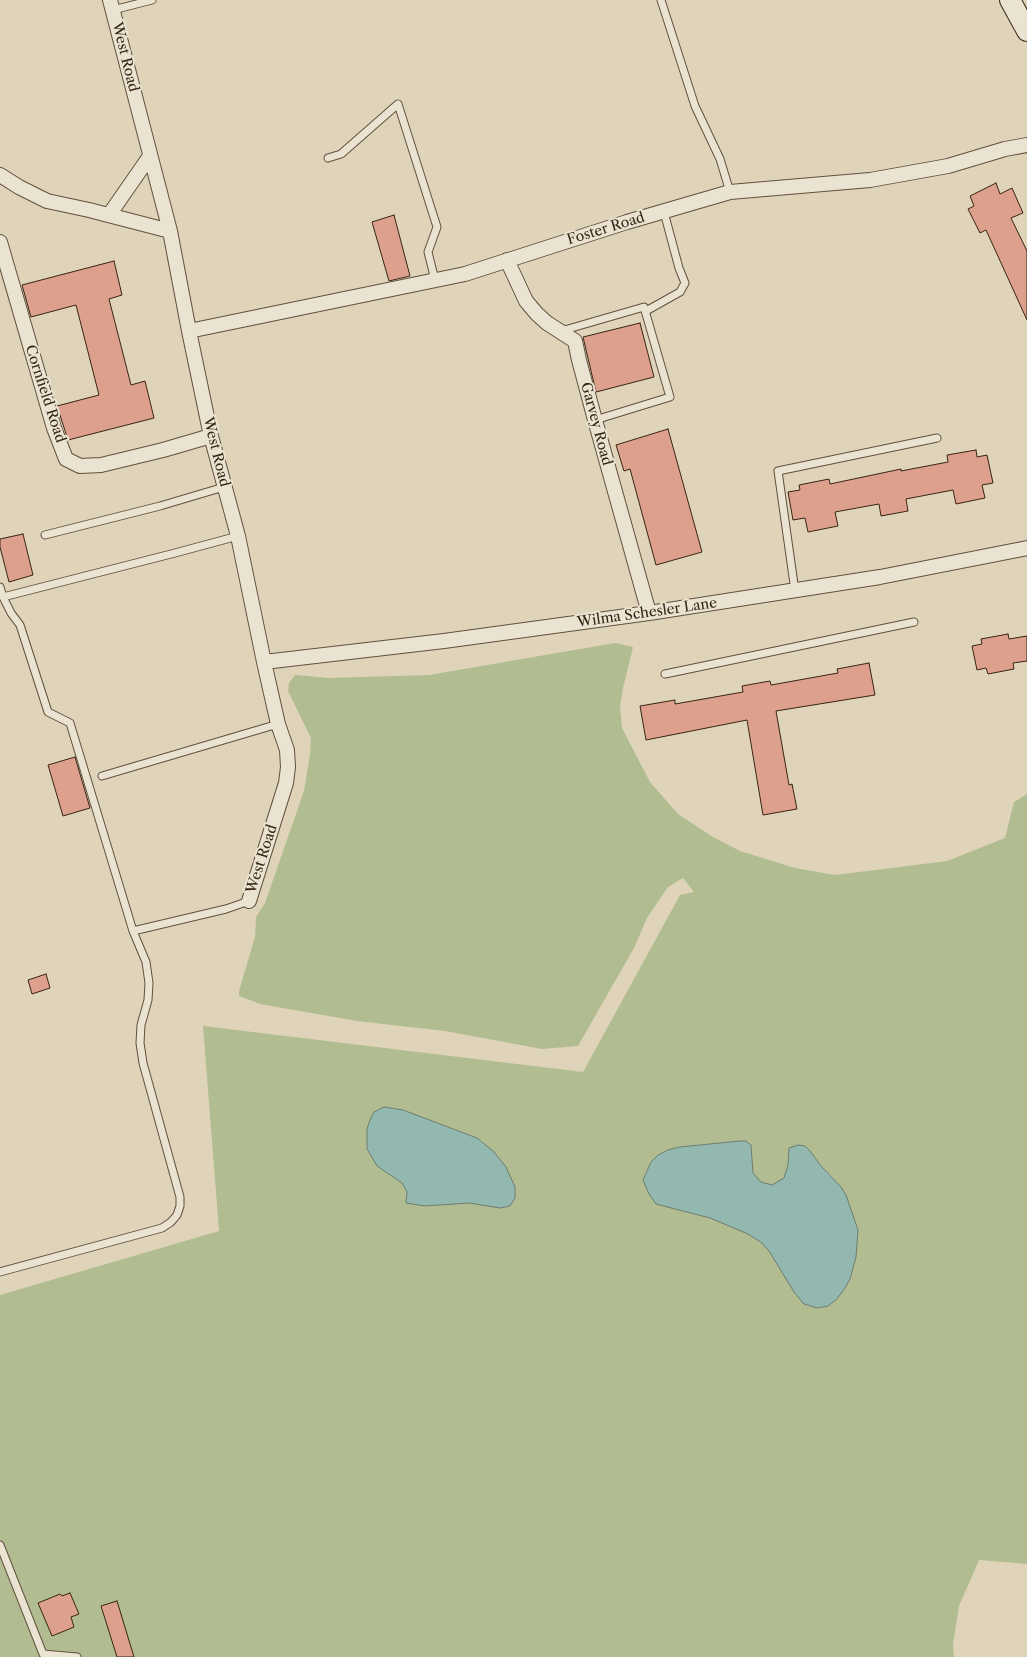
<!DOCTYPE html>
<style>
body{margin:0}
canvas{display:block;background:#dfd4b9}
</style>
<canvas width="1027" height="1657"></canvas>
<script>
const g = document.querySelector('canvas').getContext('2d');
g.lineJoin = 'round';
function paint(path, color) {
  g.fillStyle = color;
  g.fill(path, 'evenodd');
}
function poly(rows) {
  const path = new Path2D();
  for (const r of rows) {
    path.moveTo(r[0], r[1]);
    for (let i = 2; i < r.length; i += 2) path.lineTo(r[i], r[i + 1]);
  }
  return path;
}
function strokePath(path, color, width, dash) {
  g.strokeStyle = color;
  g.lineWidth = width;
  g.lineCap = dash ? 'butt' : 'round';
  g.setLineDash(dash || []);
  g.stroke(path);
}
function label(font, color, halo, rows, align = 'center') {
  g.font = font + ' "Libre Caslon Text",serif';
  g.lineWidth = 4;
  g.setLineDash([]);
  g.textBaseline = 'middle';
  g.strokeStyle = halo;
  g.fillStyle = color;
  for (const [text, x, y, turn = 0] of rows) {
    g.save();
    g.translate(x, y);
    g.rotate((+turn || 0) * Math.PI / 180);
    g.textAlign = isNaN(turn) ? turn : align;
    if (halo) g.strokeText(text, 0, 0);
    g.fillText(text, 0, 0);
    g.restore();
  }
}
const green = poly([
 [615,643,633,647,623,688,620,707,622,728,650,782,678,814,713,837,740,851,795,868,835,875,947,861,1005,838,1014,802,1027,794,1027,1564,979,1560,959,1606,953,1644,954,1657,0,1657,0,1295,219,1231,203,1026,583,1072,680,895,694,892,683,878,668,887,647,918,634,948,578,1046,542,1049,445,1031,357,1021,260,1004,239,996,239,991,255,937,256,917,265,903,304,791,310,754,311,738,288,691,289,683,295,675,329,678,429,675]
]);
const water = poly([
 [384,1107,403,1110,477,1138,493,1151,506,1167,515,1187,515,1198,510,1206,500,1208,469,1203,425,1206,406,1203,407,1192,402,1183,377,1166,367,1149,367,1129,370,1120,374,1112,384,1107],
 [740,1141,746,1141,751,1145,753,1173,761,1182,772,1185,784,1178,788,1165,789,1148,798,1145,805,1146,810,1151,821,1166,841,1187,846,1195,858,1230,856,1257,850,1279,845,1288,837,1299,828,1306,817,1308,804,1304,794,1292,769,1251,762,1243,748,1234,710,1218,656,1204,649,1194,643,1180,651,1162,658,1155,668,1150,680,1147,740,1141]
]);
const building = poly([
 [996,183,1000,194,1012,188,1023,213,1011,218,1027,251,1027,320,986,230,980,233,968,209,974,206,970,196,996,183],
 [394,215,410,276,389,281,372,222,394,215],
 [114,261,122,295,109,299,131,385,145,381,154,418,68,440,57,406,99,395,76,305,31,317,22,285,114,261],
 [640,323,654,377,596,392,583,337,640,323],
 [668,429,702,552,656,565,630,469,624,471,616,445,668,429],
 [976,450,977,457,987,455,993,483,982,485,985,498,956,504,953,490,906,499,908,511,881,516,879,504,835,512,838,526,808,532,805,518,793,520,788,492,800,490,799,485,829,479,830,484,901,469,901,471,948,462,947,455,976,450],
 [23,534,33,575,9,582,0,547,0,539,23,534],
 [1008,634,1009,639,1027,636,1027,661,1013,663,1014,669,988,674,986,668,977,670,972,646,982,644,981,639,1008,634],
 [869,663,875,695,776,711,789,785,792,784,797,809,763,815,747,720,646,740,640,706,675,700,675,704,743,692,742,686,770,681,771,685,838,673,837,669,869,663],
 [75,757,90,808,63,816,48,765,75,757],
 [46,974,50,988,32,994,28,980,46,974],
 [70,1593,79,1614,71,1617,74,1627,52,1636,38,1603,60,1594,62,1596,70,1593],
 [117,1601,134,1657,117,1657,101,1606,117,1601]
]);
const lane = poly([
 [661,0,695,106,720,159,730,192],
 [113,10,152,0],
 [328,158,341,154,398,104,437,227,428,252,435,280],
 [646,311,680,292,685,283,679,268,664,212],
 [561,331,644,307,670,397,595,420],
 [45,535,160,506,224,487],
 [0,587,3,597,11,613,20,625,48,712,70,723,133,931,146,962,149,983,148,1000,141,1025,140,1043,143,1063,180,1197,180,1206,177,1215,171,1222,162,1228,0,1272],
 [795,591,778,471,937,438],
 [3,597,175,553,238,536],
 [665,674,914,622],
 [102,776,278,724],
 [133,931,226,909,249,901],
 [0,1545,43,1654,77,1657]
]);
const street = poly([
 [110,0,170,231,189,331,211,436,238,536,264,662,278,724,287,750,288,767,286,783,249,901],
 [0,175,19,187,47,201,89,210,170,231],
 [109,215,150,156],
 [0,242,54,428,66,459,80,466,101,465,163,450,211,436],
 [507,260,526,301,537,314,547,323,575,341,579,360,595,420,649,613],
 [189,331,465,274,627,222,730,192,870,180,948,166,1005,149,1027,145],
 [264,662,444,641,649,613,880,577,1027,548]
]);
const secondary = poly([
 [1010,0,1027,31]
]);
const streetNames = [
 ["West Road",125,57,76],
 ["Foster Road",606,229,-17],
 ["Cornfield Road",45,394,72],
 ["Garvey Road",596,424,75],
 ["West Road",216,452,76],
 ["Wilma Schesler Lane",647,613,-8],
 ["West Road",262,859,-72]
];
paint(green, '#b1bd90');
paint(water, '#93b8b0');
strokePath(water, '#6e7d72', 1);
paint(building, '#dda08c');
strokePath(building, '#372414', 1);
strokePath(lane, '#61503d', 9);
strokePath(street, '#61503d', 16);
strokePath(secondary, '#372414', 22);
strokePath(lane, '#eae3d2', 7);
strokePath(street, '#eae3d2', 14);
strokePath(secondary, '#eae3d2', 20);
label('14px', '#372414', '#eae3d2', streetNames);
</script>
